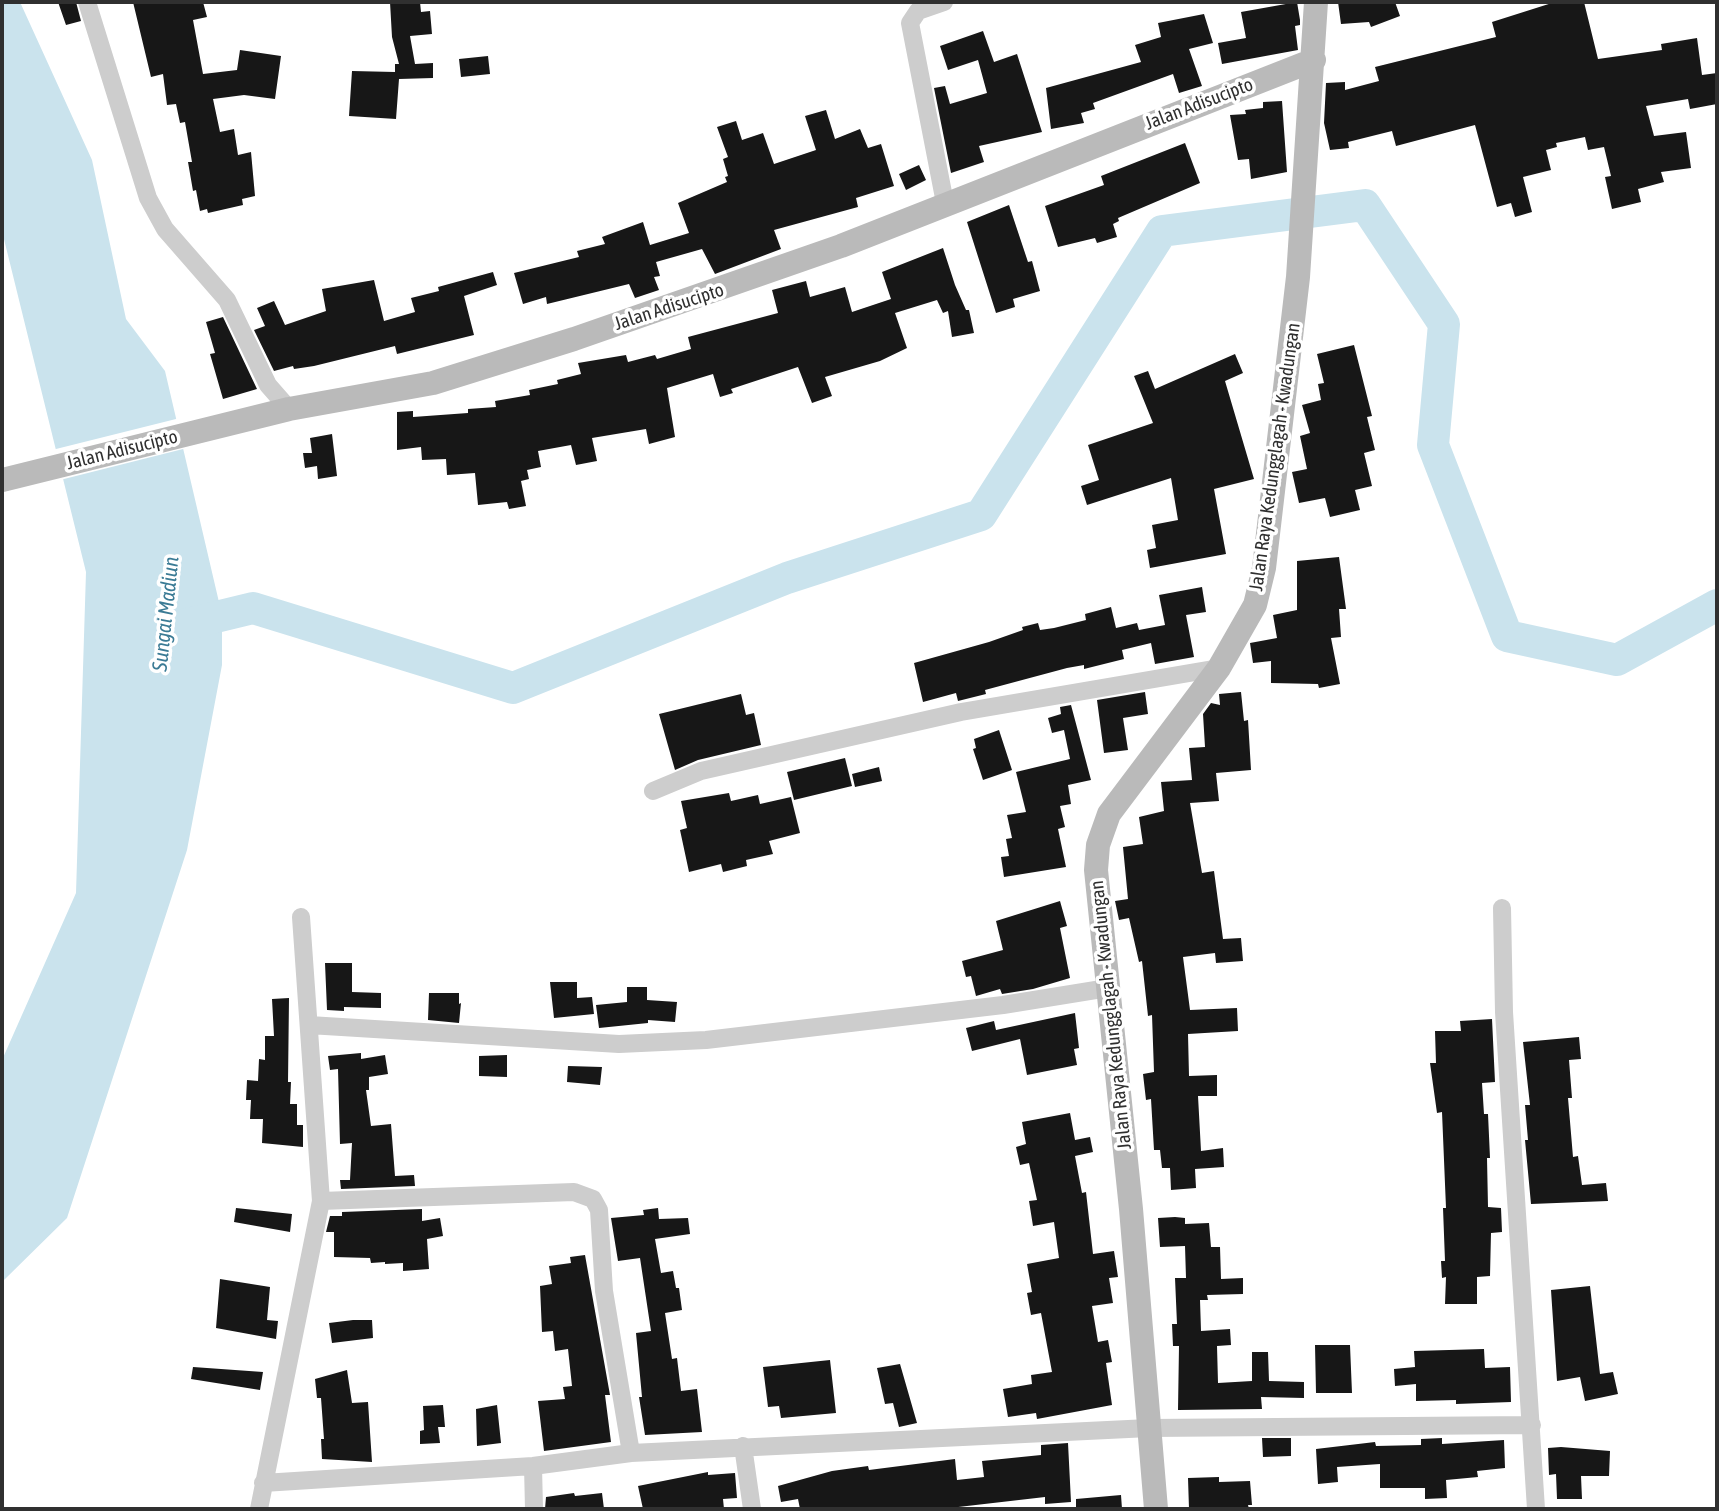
<!DOCTYPE html>
<style>
body{margin:0}
#map{position:relative;width:1719px;height:1511px;overflow:hidden;background:#fff;font-family:"Asap Condensed",sans-serif}
canvas{display:block}
.frame{position:absolute;inset:0;border:4px solid #303030;pointer-events:none}
</style>
<div id="map">
<canvas width="1719" height="1511"></canvas>
<div class="frame"></div>
</div>
<script>
const g = document.querySelector('canvas').getContext('2d');
g.lineJoin = 'round';
function paint(path, color) {
  g.fillStyle = color;
  g.fill(path, 'evenodd');
}
function poly(rows) {
  const path = new Path2D();
  for (const r of rows) {
    path.moveTo(r[0], r[1]);
    for (let i = 2; i < r.length; i += 2) path.lineTo(r[i], r[i + 1]);
  }
  return path;
}
function strokePath(path, color, width, dash) {
  g.strokeStyle = color;
  g.lineWidth = width;
  g.lineCap = dash ? 'butt' : 'round';
  g.setLineDash(dash || []);
  g.stroke(path);
}
function label(font, color, halo, rows, align = 'center') {
  g.font = font + ' "Asap Condensed",sans-serif';
  g.lineWidth = 7;
  g.setLineDash([]);
  g.textBaseline = 'middle';
  g.strokeStyle = halo;
  g.fillStyle = color;
  for (const [text, x, y, turn = 0] of rows) {
    g.save();
    g.translate(x, y);
    g.rotate((+turn || 0) * Math.PI / 180);
    g.textAlign = isNaN(turn) ? turn : align;
    if (halo) g.strokeText(text, 0, 0);
    g.fillText(text, 0, 0);
    g.restore();
  }
}
const water = poly([
 [2,2,20,2,92,160,126,319,165,371,222,615,222,665,187,850,67,1218,2,1282,2,1060,76,893,86,572,2,231]
]);
const pier = poly([
 [180,418,187,448,60,480,52,450]
]);
const river = poly([
 [183,625,253,608,513,688,787,578,981,515,1162,231,1365,205,1444,324,1433,445,1507,636,1617,660,1717,605]
]);
const building = poly([
 [58,2,76,2,81,21,66,25],
 [133,2,203,2,207,17,193,20,203,74,237,70,240,50,281,56,275,99,244,95,213,99,220,132,234,129,238,155,251,152,255,196,242,199,243,205,208,213,207,209,200,211,196,190,193,191,188,162,192,162,185,122,180,123,176,104,167,105,163,74,151,77],
 [390,2,420,2,421,12,430,11,432,34,410,36,415,64,433,63,433,78,399,79,396,119,349,116,352,71,395,72,395,64,399,64,392,37],
 [1297,2,1300,20,1300,25,1295,26,1298,50,1222,64,1218,43,1246,38,1241,12],
 [1338,2,1395,2,1400,16,1371,27,1369,22,1341,24],
 [1555,2,1584,2,1598,59,1662,50,1661,44,1697,38,1702,75,1717,73,1717,104,1690,109,1688,99,1646,106,1654,136,1686,132,1691,168,1661,172,1664,182,1638,189,1641,202,1612,209,1605,177,1611,176,1604,147,1588,150,1585,137,1556,143,1557,147,1546,150,1551,170,1523,177,1532,212,1515,217,1511,203,1497,207,1475,125,1396,146,1392,131,1348,142,1349,148,1330,150,1324,123,1326,83,1345,82,1345,90,1379,81,1375,67,1496,37,1492,22],
 [1204,14,1213,43,1189,49,1202,86,1179,93,1173,74,1093,103,1095,109,1081,113,1084,123,1051,129,1046,88,1141,62,1135,45,1161,37,1158,23],
 [983,31,994,62,1017,54,1042,132,979,146,984,162,951,173,934,88,945,86,950,104,987,93,978,60,948,70,940,46],
 [488,56,490,74,461,77,459,59],
 [1282,101,1287,172,1251,179,1249,159,1238,160,1230,115,1246,114,1245,110,1263,108,1263,102],
 [826,110,835,139,860,129,868,148,881,144,894,186,856,198,858,207,774,230,781,249,715,274,702,249,656,262,660,276,654,277,659,290,635,298,629,284,547,304,546,297,523,304,514,273,579,257,577,251,605,244,602,237,643,222,650,245,689,233,678,203,727,182,725,177,728,176,723,159,728,157,717,127,736,121,742,140,763,133,774,164,816,150,805,116],
 [1185,143,1200,183,1118,218,1119,221,1113,224,1117,237,1097,243,1095,238,1058,247,1045,206,1104,185,1101,176],
 [919,165,926,180,906,190,899,174],
 [1009,205,1028,262,1032,261,1040,291,1013,299,1015,307,996,313,967,222],
 [943,248,955,285,966,310,969,310,974,333,952,337,948,311,943,313,937,300,895,313,907,348,880,361,825,377,832,396,812,403,798,367,731,389,733,393,720,397,713,374,667,388,675,437,649,444,646,429,592,438,597,461,576,465,571,445,538,451,541,467,527,470,529,479,521,481,526,506,509,509,507,502,478,505,475,473,447,475,446,459,422,460,421,447,397,450,397,412,413,411,413,417,468,413,468,409,496,407,495,401,530,395,529,390,558,384,557,380,581,374,578,363,626,355,628,362,655,355,657,359,691,349,688,337,778,313,772,290,806,281,810,297,845,287,852,312,891,299,882,272],
 [493,272,497,285,464,296,474,335,397,354,395,346,314,366,294,369,293,366,274,371,254,330,265,326,257,308,274,301,285,325,326,311,322,289,374,280,384,321,415,312,411,298,439,291,438,287],
 [223,317,257,389,223,399,210,354,215,353,206,322],
 [1354,345,1372,416,1367,417,1375,450,1364,453,1372,486,1355,490,1360,510,1330,517,1325,498,1299,503,1292,472,1307,469,1300,436,1310,433,1302,405,1321,400,1318,384,1324,383,1317,354],
 [1235,354,1243,373,1225,381,1254,479,1214,489,1226,554,1150,568,1147,550,1156,548,1152,525,1178,520,1171,478,1087,505,1081,486,1099,480,1088,445,1153,423,1134,376,1148,371,1155,389],
 [332,434,337,476,318,479,317,466,305,468,303,453,312,453,310,438],
 [1339,557,1346,609,1339,609,1341,637,1331,638,1340,684,1319,688,1318,684,1271,683,1271,661,1253,663,1250,643,1277,638,1273,615,1297,610,1297,561],
 [1202,587,1206,612,1186,615,1194,657,1155,664,1151,643,1122,650,1124,659,1084,669,1084,665,1067,668,985,690,986,694,958,701,956,693,923,702,914,663,989,642,1023,630,1022,627,1038,623,1040,630,1054,628,1086,620,1085,614,1111,607,1116,628,1137,623,1139,630,1165,625,1159,595],
 [1145,692,1148,714,1123,718,1128,750,1104,753,1097,700],
 [1241,692,1244,721,1248,720,1251,770,1216,773,1219,801,1190,803,1202,873,1214,871,1223,939,1241,938,1243,961,1216,963,1215,953,1183,957,1190,1010,1237,1008,1238,1031,1188,1034,1189,1076,1217,1075,1217,1096,1198,1096,1201,1151,1223,1148,1224,1167,1195,1169,1196,1188,1171,1190,1170,1168,1162,1168,1160,1150,1154,1150,1151,1099,1146,1100,1143,1074,1154,1072,1152,1015,1148,1016,1142,961,1139,962,1129,918,1119,920,1115,901,1128,899,1123,847,1143,844,1139,817,1164,811,1161,782,1192,780,1189,748,1205,747,1203,714,1211,703,1220,705,1219,694],
 [741,694,746,715,754,713,761,745,698,760,675,770,659,714],
 [1071,705,1091,780,1068,785,1071,804,1060,806,1065,827,1058,829,1066,867,1004,877,1001,857,1009,856,1006,839,1012,838,1007,815,1026,812,1016,772,1070,759,1064,730,1052,733,1048,718,1061,714,1060,707],
 [999,730,1012,770,983,780,973,749,976,748,974,739],
 [845,758,852,786,794,800,787,772],
 [879,767,882,781,855,787,852,774],
 [729,793,731,801,758,795,760,804,791,797,800,833,769,841,773,854,746,860,747,866,723,872,721,864,689,872,680,830,687,828,681,801],
 [1060,901,1067,926,1060,928,1070,978,1033,989,1002,994,1000,989,976,996,971,976,966,977,962,961,1003,950,996,921],
 [325,963,352,963,352,992,381,993,381,1008,344,1007,344,1011,327,1010],
 [550,982,577,982,577,998,592,997,594,1014,554,1018],
 [627,987,647,987,647,1000,677,1002,675,1022,648,1020,648,1023,599,1028,596,1005,627,1002],
 [429,993,459,993,459,1004,461,1003,459,1023,428,1020],
 [289,998,288,1082,291,1082,290,1104,297,1104,297,1125,303,1125,303,1147,262,1143,263,1119,250,1119,251,1100,246,1100,247,1080,258,1081,259,1059,265,1060,265,1036,274,1036,272,999],
 [1075,1013,1079,1048,1074,1049,1077,1065,1027,1075,1020,1039,972,1051,966,1028,994,1021,996,1030],
 [1492,1019,1495,1082,1482,1083,1484,1114,1488,1114,1490,1158,1487,1158,1488,1207,1501,1208,1502,1232,1491,1233,1490,1276,1477,1277,1477,1304,1445,1304,1446,1277,1442,1278,1441,1261,1445,1261,1443,1208,1446,1208,1442,1112,1437,1113,1430,1063,1436,1063,1435,1031,1461,1031,1460,1021],
 [1579,1037,1581,1059,1569,1060,1572,1098,1568,1098,1573,1157,1578,1156,1582,1185,1606,1183,1608,1201,1531,1204,1525,1140,1528,1140,1525,1105,1530,1105,1523,1042],
 [361,1053,361,1059,385,1055,388,1074,369,1077,369,1090,366,1090,371,1126,391,1124,395,1176,414,1175,415,1186,341,1189,340,1180,350,1180,352,1143,340,1144,338,1069,330,1070,328,1056],
 [507,1055,507,1077,479,1076,479,1056],
 [568,1066,602,1067,600,1085,567,1082],
 [1070,1113,1075,1140,1090,1137,1093,1152,1075,1156,1082,1193,1086,1192,1093,1254,1114,1251,1118,1277,1109,1278,1113,1303,1092,1306,1098,1342,1108,1340,1112,1362,1106,1363,1112,1405,1037,1419,1036,1413,1008,1417,1003,1389,1032,1384,1031,1375,1052,1372,1041,1313,1031,1315,1027,1293,1032,1292,1027,1264,1059,1258,1054,1222,1033,1226,1029,1201,1037,1200,1029,1163,1020,1165,1016,1147,1026,1144,1022,1122],
 [236,1208,292,1214,290,1232,234,1222],
 [658,1208,659,1219,688,1218,690,1234,655,1239,661,1273,673,1271,676,1288,679,1288,682,1310,665,1313,672,1359,677,1358,681,1391,697,1389,702,1432,645,1435,639,1397,642,1397,636,1333,651,1331,640,1258,618,1261,611,1218,644,1215,643,1210],
 [422,1209,422,1221,440,1218,443,1236,427,1239,429,1269,403,1271,403,1263,385,1264,385,1262,371,1263,370,1258,334,1257,334,1232,326,1232,330,1216,342,1216,342,1212],
 [1175,1217,1185,1218,1185,1224,1209,1223,1211,1247,1220,1247,1221,1279,1243,1278,1243,1294,1207,1295,1208,1300,1200,1300,1201,1331,1230,1329,1231,1345,1217,1346,1218,1383,1252,1381,1252,1352,1268,1352,1269,1381,1304,1382,1304,1398,1261,1397,1262,1409,1178,1410,1179,1346,1173,1346,1172,1324,1177,1324,1175,1278,1186,1278,1185,1246,1160,1247,1158,1218],
 [585,1255,610,1395,605,1395,611,1442,544,1451,538,1401,565,1399,563,1387,572,1386,568,1349,555,1351,553,1331,542,1332,540,1286,552,1284,549,1266,571,1263,570,1257],
 [220,1279,270,1287,267,1320,278,1321,276,1339,216,1328],
 [1590,1286,1600,1374,1613,1372,1618,1394,1585,1401,1580,1377,1557,1381,1551,1290],
 [353,1320,372,1320,373,1338,332,1343,329,1323],
 [1315,1345,1350,1345,1352,1393,1316,1393],
 [1484,1349,1485,1368,1510,1367,1511,1402,1456,1404,1456,1400,1416,1401,1416,1384,1395,1386,1394,1369,1415,1367,1414,1351],
 [830,1360,836,1413,781,1418,779,1406,768,1407,763,1367],
 [900,1364,917,1423,899,1427,893,1403,885,1404,877,1368],
 [193,1367,263,1372,260,1390,191,1379],
 [347,1370,352,1403,368,1402,372,1462,322,1459,321,1439,324,1439,321,1398,317,1398,315,1379],
 [443,1405,445,1427,438,1427,440,1443,420,1444,420,1431,424,1430,423,1406],
 [497,1405,501,1443,477,1446,476,1409],
 [1262,1438,1291,1438,1291,1456,1263,1457],
 [1442,1438,1442,1444,1504,1440,1505,1468,1477,1471,1478,1477,1446,1480,1447,1498,1425,1499,1425,1488,1380,1488,1380,1464,1337,1467,1338,1482,1318,1484,1316,1449,1375,1442,1376,1446,1421,1445,1421,1439],
 [1068,1443,1071,1502,1045,1504,1045,1497,941,1509,800,1509,798,1499,781,1502,778,1486,832,1471,868,1466,869,1470,955,1459,957,1480,984,1477,982,1461,1041,1455,1041,1445],
 [1561,1447,1610,1451,1609,1476,1581,1476,1582,1499,1557,1499,1556,1474,1549,1475,1548,1448],
 [708,1472,708,1475,735,1473,737,1498,723,1499,724,1509,643,1509,638,1486],
 [1219,1477,1219,1482,1250,1481,1252,1505,1248,1505,1249,1509,1189,1509,1188,1478],
 [574,1493,575,1496,602,1493,604,1509,545,1509,546,1497],
 [1121,1495,1122,1509,1076,1509,1076,1499]
]);
const street = poly([
 [87,2,148,198,165,229,227,300,268,385,289,409],
 [944,2,918,11,910,23,945,203],
 [653,791,701,771,961,712,1219,668],
 [1502,908,1504,1012,1536,1509],
 [309,1025,619,1044,706,1040,1003,1005,1108,988],
 [321,1201,574,1192,593,1199,599,1210,604,1291,631,1453],
 [743,1446,752,1509],
 [533,1466,534,1509],
 [263,1483,533,1466,631,1453,1149,1428,1532,1425],
 [259,1509,321,1201,301,917]
]);
const secondary = poly([
 [2,480,289,409,433,383,574,339,841,246,1314,60],
 [1156,1509,1131,1209,1096,870,1098,845,1109,814,1219,668,1255,605,1264,568,1298,277,1316,2]
]);
const streetNames = [
 ["Jalan Adisucipto",1199,104,-21],
 ["Jalan Adisucipto",669,307,-18],
 ["Jalan Adisucipto",122,450,-14],
 ["Jalan Raya Kedungglagah - Kwadungan",1275,457,-82],
 ["Jalan Raya Kedungglagah - Kwadungan",1111,1015,-96]
];
const waterNames = [
 ["Sungai Madiun",166,614,-84]
];
paint(water, '#cae3ed');
paint(pier, '#fff');
strokePath(river, '#cae3ed', 32);
paint(building, '#171717');
strokePath(street, '#cdcdcd', 18);
strokePath(secondary, '#bababa', 24);
label('19px', '#303030', '#fff', streetNames);
label('italic 21px', '#3b7b95', '#fff', waterNames);
</script>
